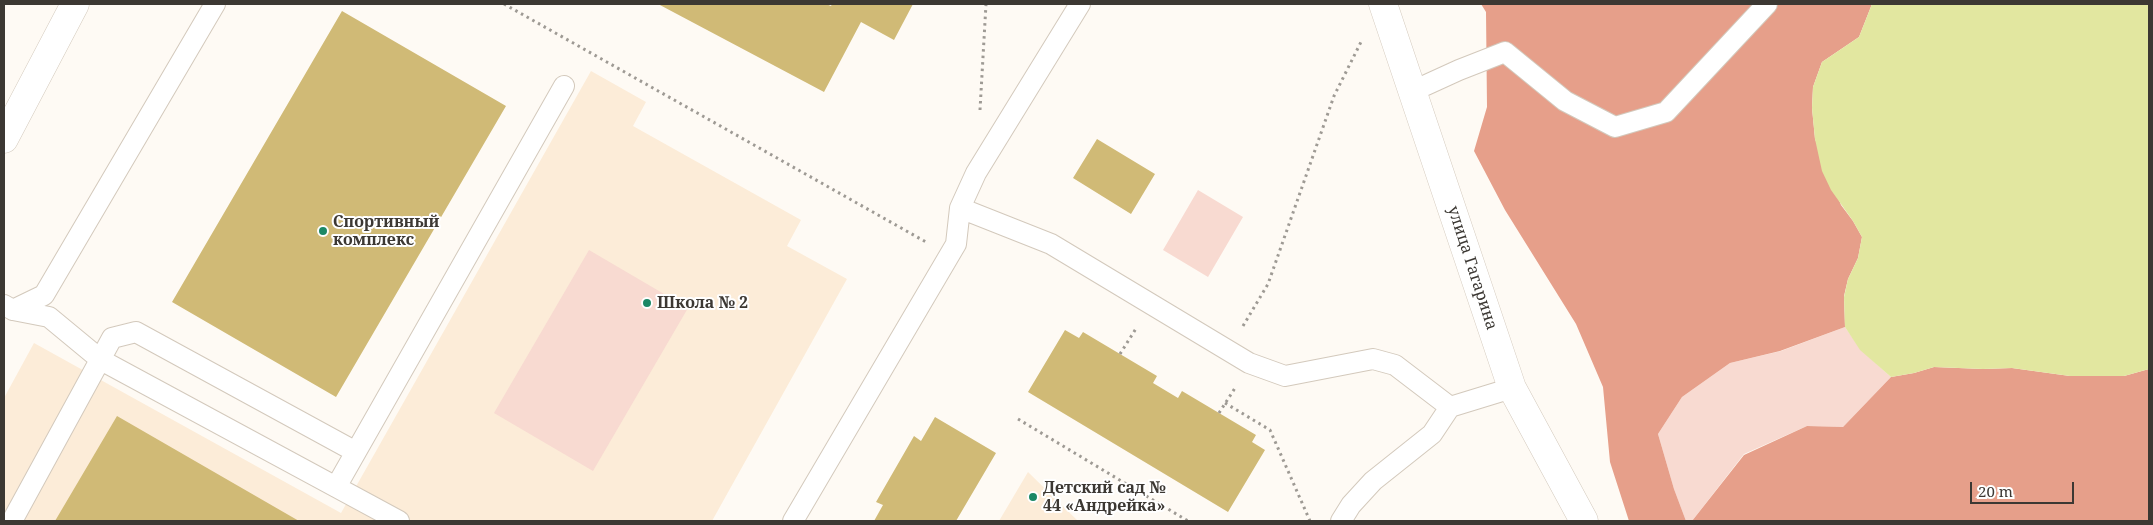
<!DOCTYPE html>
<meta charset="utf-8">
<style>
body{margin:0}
#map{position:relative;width:2153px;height:525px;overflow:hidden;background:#fefaf4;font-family:"Noto Serif",serif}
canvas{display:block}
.frame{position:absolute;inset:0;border:5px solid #3c3833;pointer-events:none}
.scale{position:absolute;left:1970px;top:482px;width:104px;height:22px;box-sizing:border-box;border:2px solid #3c3833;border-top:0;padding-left:6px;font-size:15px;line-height:18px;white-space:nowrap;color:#3c3833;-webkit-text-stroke:4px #fff;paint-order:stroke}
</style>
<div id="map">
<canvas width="2153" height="525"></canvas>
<div class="frame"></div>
<div class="scale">20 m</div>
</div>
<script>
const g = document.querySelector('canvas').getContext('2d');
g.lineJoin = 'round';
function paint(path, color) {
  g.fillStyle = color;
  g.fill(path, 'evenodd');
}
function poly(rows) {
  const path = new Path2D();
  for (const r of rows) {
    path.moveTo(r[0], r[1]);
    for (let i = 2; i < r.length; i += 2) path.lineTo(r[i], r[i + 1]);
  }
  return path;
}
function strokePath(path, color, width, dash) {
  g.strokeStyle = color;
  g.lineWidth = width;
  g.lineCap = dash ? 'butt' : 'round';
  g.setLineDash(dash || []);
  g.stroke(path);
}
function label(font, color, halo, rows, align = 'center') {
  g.font = font + ' "Noto Serif",serif';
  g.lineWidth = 4;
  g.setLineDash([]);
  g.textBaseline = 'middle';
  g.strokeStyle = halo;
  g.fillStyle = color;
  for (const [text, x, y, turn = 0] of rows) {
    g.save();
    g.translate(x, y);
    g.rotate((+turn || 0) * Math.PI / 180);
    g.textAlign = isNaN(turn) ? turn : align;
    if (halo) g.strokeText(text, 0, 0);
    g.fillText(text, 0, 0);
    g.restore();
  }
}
const built = poly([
 [591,71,646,102,633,126,801,220,787,246,847,279,712,521,4,521,4,398,34,343,341,513],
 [1028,472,1078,521,999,521]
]);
const green = poly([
 [1198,190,1243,217,1208,277,1163,250],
 [589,250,688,308,593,471,494,413],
 [1845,327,1861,350,1891,377,1843,427,1807,426,1744,454,1692,521,1686,521,1674,489,1658,434,1682,397,1730,363,1781,351]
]);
const forest = poly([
 [1481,4,1872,4,1859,37,1822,62,1813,87,1812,108,1815,139,1841,205,1853,221,1862,237,1858,258,1848,279,1844,296,1845,327,1780,351,1730,363,1682,397,1658,434,1674,489,1686,521,1629,521,1610,462,1603,387,1576,324,1505,210,1474,151,1487,107,1486,12],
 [1934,367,1983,369,2012,368,2070,376,2124,376,2149,369,2149,521,1692,521,1744,455,1807,426,1843,427,1891,377,1914,373]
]);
const water = poly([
 [1872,4,2149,4,2149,369,2124,376,2070,376,2012,368,1983,369,1934,367,1914,373,1891,377,1860,350,1845,327,1844,297,1848,279,1858,258,1862,237,1853,221,1831,190,1822,171,1815,139,1812,108,1813,87,1822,62,1859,37]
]);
const building = poly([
 [658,4,826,4,831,6,832,4,913,4,894,40,861,22,824,92],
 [342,11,506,106,336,397,172,302],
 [1097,139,1155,174,1131,214,1073,178],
 [1065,330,1079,338,1083,332,1157,376,1153,383,1178,398,1182,391,1256,435,1252,442,1265,450,1228,512,1028,392],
 [117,416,299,521,55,521],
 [935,417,996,453,956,521,874,521,883,505,876,502,914,436,921,441]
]);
const path = poly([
 [504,4,926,242],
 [980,110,986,4],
 [1243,326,1268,284,1334,96,1361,42],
 [1120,354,1137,327],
 [1225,403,1270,430,1310,521],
 [1219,413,1235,388],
 [1018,419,1188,521]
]);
const lane = poly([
 [1413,91,1459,70,1505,52,1565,101,1615,127,1666,112,1767,4],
 [960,208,1051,244,1249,363,1285,376,1373,359,1395,365,1450,407,1512,388],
 [4,305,13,310,49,317,101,360,399,521],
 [13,310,44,295,215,4],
 [336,487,564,86],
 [12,521,112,338,136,332,356,452],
 [793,521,956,244,960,208,976,173,1080,4],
 [1341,521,1351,505,1373,481,1432,434,1450,407]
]);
const street = poly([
 [1383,4,1512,388,1584,521],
 [4,139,75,4]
]);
const markers = [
 [323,231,5,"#1b8866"],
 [647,303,5,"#1b8866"],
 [1033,497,5,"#1b8866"]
];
const poiNames = [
 ["Спортивный",333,222],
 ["комплекс",333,240],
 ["Школа № 2",657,303],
 ["Детский сад №",1043,488],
 ["44 «Андрейка»",1043,506]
];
const streetNames = [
 ["улица Гагарина",1472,268,72]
];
paint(built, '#fcecd8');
paint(green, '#f8dad1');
paint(forest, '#e69f8a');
paint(water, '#e2e7a0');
paint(building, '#d0ba76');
strokePath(lane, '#d3c9bc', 22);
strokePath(street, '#d3c9bc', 29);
strokePath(path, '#9e9a94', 3, [2.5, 4]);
strokePath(lane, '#fff', 20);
strokePath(street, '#fff', 28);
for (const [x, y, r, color] of markers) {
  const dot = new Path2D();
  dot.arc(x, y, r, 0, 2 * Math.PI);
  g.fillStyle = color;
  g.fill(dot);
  strokePath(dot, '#fff', 2);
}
label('bold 16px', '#3c3833', '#fff', poiNames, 'left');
label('16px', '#3c3833', '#fff', streetNames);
</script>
